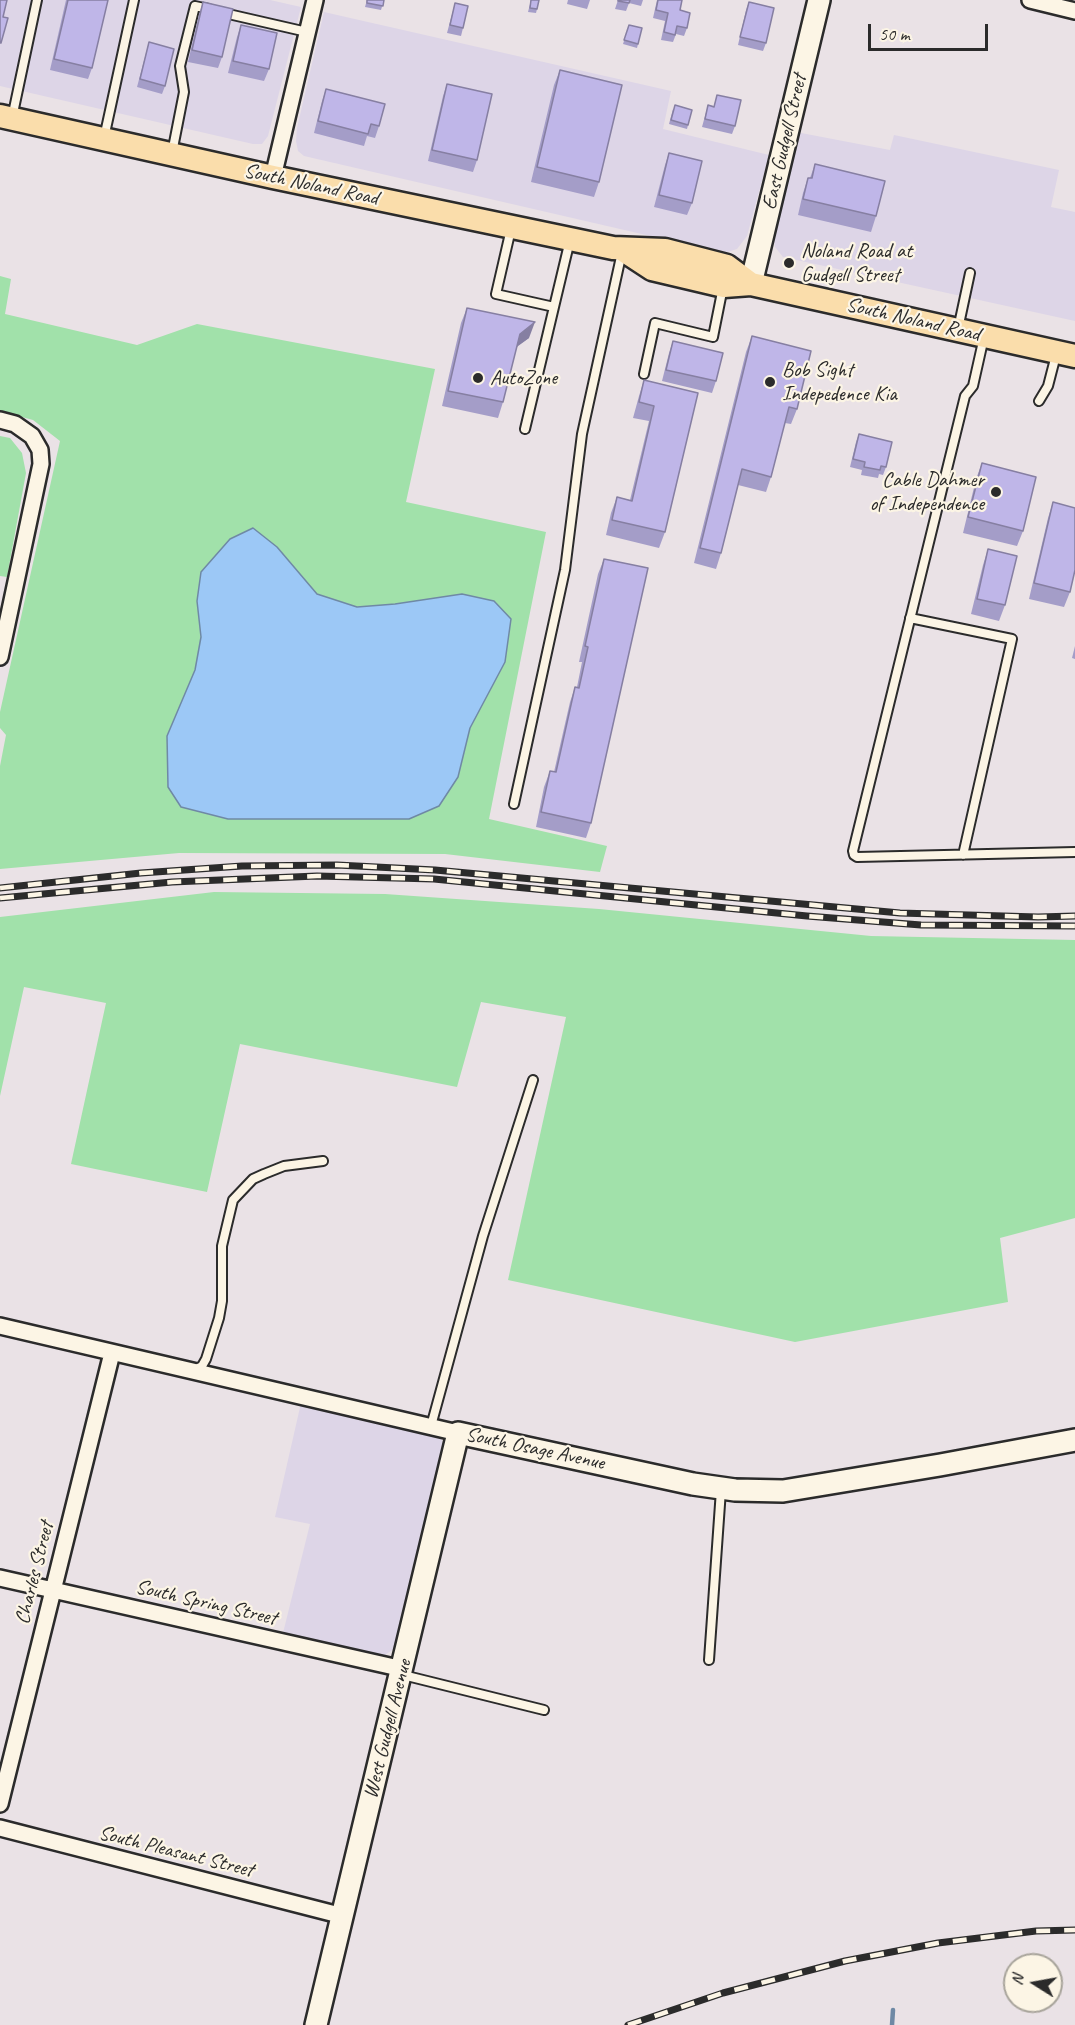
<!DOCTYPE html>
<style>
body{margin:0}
#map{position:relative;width:1075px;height:2025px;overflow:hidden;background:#eae2e6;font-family:Caveat,sans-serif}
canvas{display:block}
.north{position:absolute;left:1003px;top:1953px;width:60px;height:60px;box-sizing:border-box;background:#fcf5e5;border:2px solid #a8a49b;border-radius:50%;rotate:281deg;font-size:16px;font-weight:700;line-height:24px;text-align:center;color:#2b2b2b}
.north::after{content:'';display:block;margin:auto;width:21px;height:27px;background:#2b2b2b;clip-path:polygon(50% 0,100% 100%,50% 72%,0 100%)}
.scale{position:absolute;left:868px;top:24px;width:120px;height:27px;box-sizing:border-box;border:3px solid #2b2b2b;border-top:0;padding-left:8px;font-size:18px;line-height:21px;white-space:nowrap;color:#2b2b2b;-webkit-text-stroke:4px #fcf5e5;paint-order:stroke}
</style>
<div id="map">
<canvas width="1075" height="2025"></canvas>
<div class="north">N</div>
<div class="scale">50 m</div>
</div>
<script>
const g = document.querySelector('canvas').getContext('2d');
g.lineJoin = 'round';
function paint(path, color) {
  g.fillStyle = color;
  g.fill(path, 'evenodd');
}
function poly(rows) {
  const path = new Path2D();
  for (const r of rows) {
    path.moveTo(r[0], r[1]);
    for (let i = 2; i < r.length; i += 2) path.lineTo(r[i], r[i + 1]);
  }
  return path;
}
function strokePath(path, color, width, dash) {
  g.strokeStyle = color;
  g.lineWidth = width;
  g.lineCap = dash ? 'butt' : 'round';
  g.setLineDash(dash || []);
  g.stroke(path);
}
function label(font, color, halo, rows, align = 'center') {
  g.font = font + ' Caveat,sans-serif';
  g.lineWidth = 4.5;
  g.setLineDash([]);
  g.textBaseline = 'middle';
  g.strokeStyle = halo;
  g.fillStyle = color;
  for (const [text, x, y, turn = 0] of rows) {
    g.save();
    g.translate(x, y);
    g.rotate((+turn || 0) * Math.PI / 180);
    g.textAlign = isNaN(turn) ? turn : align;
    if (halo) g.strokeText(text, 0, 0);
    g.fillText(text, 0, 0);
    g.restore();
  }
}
const built = poly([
 [0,0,270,0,301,7,268,136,262,144,253,144,0,86],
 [324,12,671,91,663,129,769,155,747,236,737,249,724,253,304,156,298,151,296,141,297,128],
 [796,132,890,150,894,135,1059,170,1051,207,1075,212,1075,321,783,257,775,247,773,233],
 [301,1403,430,1433,441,1439,446,1449,404,1631,395,1648,385,1655,283,1633,310,1524,275,1517]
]);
const green = poly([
 [0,276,11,279,5,314,137,345,197,324,435,369,406,502,546,532,489,819,607,846,600,872,445,854,179,853,0,869,0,766,6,735,0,728,0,712,60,441,33,420,0,411],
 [277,547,317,594,357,607,395,604,505,662,470,728,458,777,409,819,228,819,181,807,167,736,195,670,201,637,197,601],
 [0,436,10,438,22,453,26,473,7,577,0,576],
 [214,892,385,894,599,909,871,936,1075,940,1075,1218,1000,1238,1008,1302,795,1342,508,1280,566,1017,481,1002,457,1087,240,1044,207,1192,71,1164,106,1003,24,987,0,1096,0,917]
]);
const water = poly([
 [253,528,277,547,317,594,357,607,395,604,462,594,494,601,511,619,505,662,470,728,458,777,439,806,409,819,228,819,181,807,168,787,167,736,195,670,201,637,197,601,201,572,230,539,253,528]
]);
const stream = poly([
 [892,2025,893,2010]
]);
const lane = poly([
 [224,13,307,32],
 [12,118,37,0],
 [104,138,134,0],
 [172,153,184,92,180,66,195,6,209,9],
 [511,229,496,294,554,307,570,240],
 [958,329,970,273],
 [984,337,973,386,965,396,853,851,854,855,857,857,1075,852],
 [644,374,655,323,713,337,723,287],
 [1039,401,1048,386,1056,355],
 [525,429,554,307],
 [910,618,1012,639,963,855],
 [514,804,565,570,582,434,622,252],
 [194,1370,202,1366,206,1359,219,1318,222,1301,222,1246,233,1200,253,1179,264,1174,284,1166,323,1161],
 [431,1426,483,1236,533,1080],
 [709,1660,721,1490],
 [403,1675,544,1710]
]);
const street = poly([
 [1030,0,1075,11],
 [273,177,315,0],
 [0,420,15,424,32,436,40,450,41,464,0,657],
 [0,1326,458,1433],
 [0,1578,403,1669],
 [0,1804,112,1353],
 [0,1828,343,1916]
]);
const secondary = poly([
 [751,284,819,0],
 [316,2025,458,1433,693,1484,735,1490,783,1491,940,1465,1075,1440]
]);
const primary = poly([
 [0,116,273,177,613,248,665,250,727,266,751,284],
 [623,250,652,269,724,286,751,284,1075,356]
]);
const rail = poly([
 [0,888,141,873,242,866,337,865,435,870,900,913,1038,917,1075,916],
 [0,898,172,882,317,876,434,879,807,916,921,925,1075,926],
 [628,2025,723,1993,845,1961,938,1943,1036,1931,1075,1930]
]);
const wall = poly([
 [66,0,108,0,92,68,88,79,50,70],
 [367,0,384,0,381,10,365,7],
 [531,0,537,9,536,13,528,12],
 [568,0,590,0,587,9,567,4],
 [616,0,643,0,641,6,629,3,626,11,615,9,618,0],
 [657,0,682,0,680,10,687,28,684,36,676,34,673,42,661,40,665,21,653,18],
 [203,2,222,57,218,68,188,62,199,14],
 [749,2,766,43,763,51,738,45,746,10],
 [455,3,463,28,461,36,447,33],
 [241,25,269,69,264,81,228,73,237,37],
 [629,25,638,44,637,48,623,44],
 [149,42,165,86,162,94,137,87],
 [560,70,599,182,594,197,531,182,554,85],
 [447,84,477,160,473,172,428,161,443,96],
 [326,89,379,126,375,138,367,136,364,146,314,133,322,101],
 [717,95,735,126,732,134,702,127,708,105,714,106],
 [673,109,688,125,687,129,669,124],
 [669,153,692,203,687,215,654,207,665,165],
 [815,164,876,216,871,232,798,215,803,193,808,178,810,178],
 [467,308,529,338,516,347,503,402,498,418,442,406,461,323],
 [752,336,797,409,791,424,785,423,771,477,766,492,738,485,721,553,716,569,694,563,746,352],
 [673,341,716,381,712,393,662,381,669,353],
 [644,380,698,393,665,532,659,548,606,535,611,513,617,497,630,500,649,421,633,418,639,396],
 [859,434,886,467,883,475,879,474,878,478,861,475,862,470,850,467,856,442],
 [982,463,1023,531,1017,546,963,533,976,479],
 [1053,502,1070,592,1064,607,1029,599,1048,518],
 [988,549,1005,605,999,621,971,614,983,565],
 [604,559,591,823,586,838,536,827,544,787,550,771,554,772,570,702,575,687,577,687,582,662,579,662,598,574],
 [1075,646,1075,659,1072,658]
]);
const shadedWall = poly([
 [535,322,529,338,514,349,520,334]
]);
const building = poly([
 [0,0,7,0,3,17,8,18,1,43,0,43,0,0],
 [68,0,108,0,92,68,54,59,68,0],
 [367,0,384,0,383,6,367,3,367,0],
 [531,0,539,0,537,9,530,8,531,0],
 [618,0,630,0,629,3,618,1,618,0],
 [658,0,682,0,680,10,690,13,687,28,677,26,675,35,664,32,668,13,656,10,658,0],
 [203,2,233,9,222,57,192,50,203,2],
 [749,2,774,8,766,43,740,37,749,2],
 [455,3,468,6,463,28,450,25,455,3],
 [241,25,277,33,269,69,233,61,241,25],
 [629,25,642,28,638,44,624,40,629,25],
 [149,42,174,49,165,86,140,79,149,42],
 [560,70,622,85,599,182,537,167,560,70],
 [447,84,492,94,477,160,432,150,447,84],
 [326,89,385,104,379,126,371,124,368,134,318,121,326,89],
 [717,95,741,100,735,126,705,119,708,105,714,107,717,95],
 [675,105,692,110,688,125,671,120,675,105],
 [669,153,702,161,692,203,659,195,669,153],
 [815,164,885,181,876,216,803,199,808,178,812,178,815,164],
 [467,308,535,322,520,334,503,402,448,391,467,308],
 [752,336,811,351,797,409,789,407,771,477,742,469,721,553,700,548,752,336],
 [673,341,723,353,716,381,666,370,673,341],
 [644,380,698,393,665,532,612,520,617,497,632,501,654,406,639,402,644,380],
 [859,434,892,442,886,467,881,466,880,470,864,467,865,462,853,459,859,434],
 [982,463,1036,477,1023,531,968,517,982,463],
 [1053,502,1075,508,1075,570,1070,592,1034,583,1053,502],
 [988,549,1017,556,1005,605,977,599,988,549],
 [604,559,648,568,591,823,541,812,550,771,556,772,575,687,579,688,588,647,585,646,604,559]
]);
const markers = [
 [789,263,6,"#2b2b2b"],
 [478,378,6,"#2b2b2b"],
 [770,382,6,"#2b2b2b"],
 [996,492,6,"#2b2b2b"]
];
const streetNames = [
 ["East Gudgell Street",785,142,-77],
 ["South Noland Road",311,185,12],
 ["South Noland Road",913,320,13],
 ["South Osage Avenue",535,1449,12],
 ["Charles Street",35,1573,-76],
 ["South Spring Street",206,1603,13],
 ["West Gudgell Avenue",388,1729,-76],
 ["South Pleasant Street",176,1852,14]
];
const poiNames = [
 ["Noland Road at",801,251],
 ["Gudgell Street",801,275],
 ["Bob Sight",782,370],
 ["Indepedence Kia",782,394],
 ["AutoZone",490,378],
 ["Cable Dahmer",984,480,"right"],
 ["of Independence",984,504,"right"]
];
paint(built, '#ddd5e7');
paint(green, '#a1e1aa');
paint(water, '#9cc8f6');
strokePath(water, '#6f89a5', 1.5);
strokePath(stream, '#6f89a5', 4.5);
strokePath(lane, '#2b2b2b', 12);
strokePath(street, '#2b2b2b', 20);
strokePath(secondary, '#2b2b2b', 26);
strokePath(primary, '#2b2b2b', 27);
strokePath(lane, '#fcf5e5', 8);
strokePath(street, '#fcf5e5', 15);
strokePath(secondary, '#fcf5e5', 21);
strokePath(primary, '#faddab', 22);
strokePath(rail, '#2b2b2b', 7);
strokePath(rail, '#fcf5e5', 4.5, [14]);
paint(wall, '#a49dc8');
paint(shadedWall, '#867fa2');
paint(building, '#bfb6e8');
strokePath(building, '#867fa2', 1.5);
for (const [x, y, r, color] of markers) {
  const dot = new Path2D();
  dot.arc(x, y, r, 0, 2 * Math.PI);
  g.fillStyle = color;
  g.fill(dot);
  strokePath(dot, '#fcf5e5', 2);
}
label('21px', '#2b2b2b', '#fcf5e5', streetNames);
label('21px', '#2b2b2b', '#fcf5e5', poiNames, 'left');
</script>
